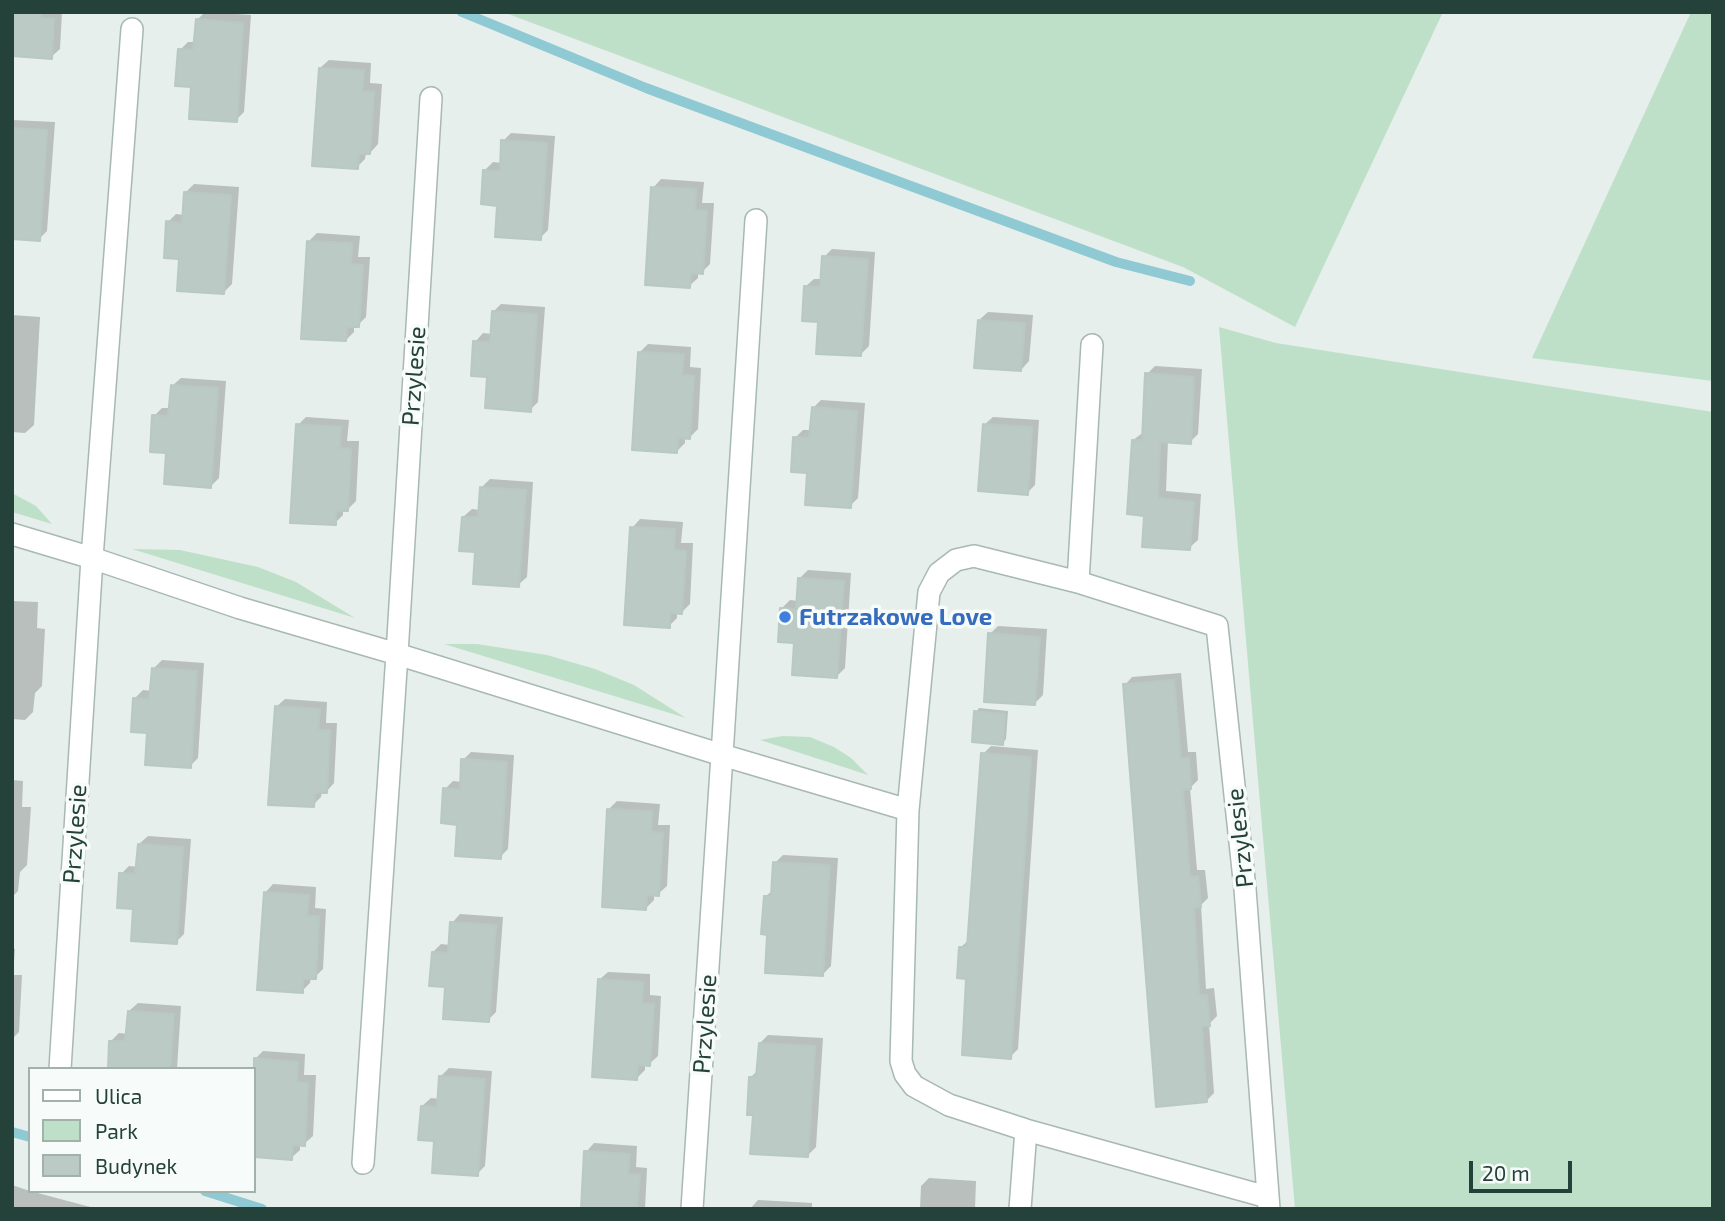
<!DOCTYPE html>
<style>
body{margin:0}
#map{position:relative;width:1725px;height:1221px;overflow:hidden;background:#e6efeb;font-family:"Exo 2",sans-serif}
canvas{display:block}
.frame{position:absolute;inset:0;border:14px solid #24423a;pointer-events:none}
.legend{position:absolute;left:28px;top:1067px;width:228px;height:126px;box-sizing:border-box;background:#f7fbf9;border:2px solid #a3b1ad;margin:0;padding:9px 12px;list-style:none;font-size:21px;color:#24423a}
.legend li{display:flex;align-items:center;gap:14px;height:35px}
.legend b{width:35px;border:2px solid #a3b1ad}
.scale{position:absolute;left:1469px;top:1161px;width:103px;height:32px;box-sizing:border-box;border:4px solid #24423a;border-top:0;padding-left:9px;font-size:21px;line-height:24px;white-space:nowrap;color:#24423a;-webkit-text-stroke:5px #f7fbf9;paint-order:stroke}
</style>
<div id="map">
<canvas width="1725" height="1221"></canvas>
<div class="frame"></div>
<ul class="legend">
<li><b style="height:9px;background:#fff"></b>Ulica</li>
<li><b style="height:19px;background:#bfe0c8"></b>Park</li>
<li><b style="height:19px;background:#bbcac4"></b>Budynek</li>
</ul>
<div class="scale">20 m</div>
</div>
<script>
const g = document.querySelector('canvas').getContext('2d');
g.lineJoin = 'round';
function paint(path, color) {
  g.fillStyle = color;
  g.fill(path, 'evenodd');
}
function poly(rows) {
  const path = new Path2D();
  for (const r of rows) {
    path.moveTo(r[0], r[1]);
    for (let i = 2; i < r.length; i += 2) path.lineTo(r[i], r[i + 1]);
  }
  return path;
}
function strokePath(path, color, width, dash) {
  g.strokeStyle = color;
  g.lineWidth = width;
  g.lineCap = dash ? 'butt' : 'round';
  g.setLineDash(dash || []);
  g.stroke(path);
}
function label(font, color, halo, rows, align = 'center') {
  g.font = font + ' "Exo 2",sans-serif';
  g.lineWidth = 7;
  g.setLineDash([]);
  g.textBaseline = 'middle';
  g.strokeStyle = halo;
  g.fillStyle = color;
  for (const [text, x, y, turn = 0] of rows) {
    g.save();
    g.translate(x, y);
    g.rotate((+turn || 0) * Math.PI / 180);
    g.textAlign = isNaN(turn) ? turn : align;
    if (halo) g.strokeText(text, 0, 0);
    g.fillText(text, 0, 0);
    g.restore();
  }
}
const green = poly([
 [503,12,1443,12,1295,327,1183,267],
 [1691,12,1713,12,1713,381,1532,358],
 [1219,327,1276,343,1713,412,1713,1209,1295,1209],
 [12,493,36,506,52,524,12,512],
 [132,549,180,550,258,567,296,582,355,618],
 [444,644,477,644,547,655,595,669,634,685,686,718],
 [782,736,810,737,834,747,851,758,868,775,760,740]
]);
const shadow = poly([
 [12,12,62,12,60,49,51,57],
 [205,12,251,15,244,112,236,120,193,86,180,50,188,42,196,42,197,20],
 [329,60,371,63,370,83,382,84,378,144,370,153,366,152,365,159,357,167,320,68],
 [12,120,55,122,47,231,39,239,12,237],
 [511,133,555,136,548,230,540,238,499,204,485,170,493,162,502,163,503,141],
 [661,179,704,182,702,203,714,203,710,264,702,272,698,272,698,278,689,286,653,188],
 [194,184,239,187,232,284,224,292,181,258,168,222,176,214,184,215,186,192],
 [317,233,360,236,358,257,370,257,366,317,358,325,354,325,354,332,346,340,309,241],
 [832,249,875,252,869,346,860,355,820,320,805,287,814,279,822,279,824,257],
 [501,304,545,307,538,402,530,410,489,375,475,342,483,333,492,334,493,312],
 [988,312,1033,315,1029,361,1021,370,979,320],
 [12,315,40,317,34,425,25,433,12,432],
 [648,344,691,347,690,367,701,368,698,429,690,437,685,437,685,443,677,451,640,352],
 [1155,366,1202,369,1198,434,1190,442,1168,440,1166,491,1201,494,1198,540,1189,548,1146,515,1133,440,1144,432,1147,374],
 [181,378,226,381,219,478,211,486,168,451,154,416,162,408,171,408,172,386],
 [821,400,865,403,858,498,850,506,809,471,795,438,803,430,812,430,813,408],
 [306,417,349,420,347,441,359,441,356,501,348,509,343,509,343,515,335,523,298,425],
 [993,417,1039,420,1035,485,1027,493,984,425],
 [490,479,533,482,527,577,518,585,477,550,463,517,472,509,480,510,482,487],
 [640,519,683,522,681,543,693,543,690,604,682,612,677,612,677,618,669,626,632,528],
 [808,570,851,573,845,668,837,676,796,642,782,608,790,600,798,601,800,578],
 [12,601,38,602,37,628,45,629,42,686,35,693,33,712,25,720,12,719],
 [998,626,1047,629,1043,695,1035,703,990,634],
 [162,660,204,663,198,758,190,766,149,732,135,698,143,690,152,691,153,669],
 [1181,673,1188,752,1196,752,1198,780,1190,788,1197,870,1205,870,1208,898,1201,905,1206,989,1214,988,1217,1016,1209,1024,1214,1093,1207,1100,1125,685,1132,677],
 [285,699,327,702,326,723,337,723,334,783,326,792,322,791,321,797,313,805,276,707],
 [979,708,1008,711,1006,739,1003,743,976,712],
 [991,746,1038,750,1018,1049,1010,1057,968,977,961,947,970,939,983,754],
 [471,752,514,755,508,849,500,857,459,823,445,789,453,781,462,782,463,760],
 [12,780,23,781,22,807,31,807,27,865,20,872,18,891,12,897],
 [617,801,660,804,658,825,670,825,667,886,658,894,654,894,654,900,646,908,609,809],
 [148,836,191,839,184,934,176,942,135,908,121,874,129,866,138,867,139,844],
 [783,855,838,858,831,966,823,974,769,933,765,897,774,889,775,863],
 [273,884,316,887,315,908,326,909,323,969,315,977,311,977,310,983,302,991,265,893],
 [460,914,503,917,496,1012,488,1020,447,986,433,952,441,944,450,945,452,923],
 [12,949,15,949,13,975,22,975,19,1032,12,1039],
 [608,972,650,974,650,995,661,996,658,1056,649,1064,645,1064,645,1070,637,1078,599,980],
 [138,1003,181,1006,177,1069,109,1069,111,1041,119,1033,128,1034,129,1011],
 [768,1035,823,1038,816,1147,808,1155,754,1114,750,1078,759,1069,760,1043],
 [263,1051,305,1054,304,1075,316,1075,313,1136,304,1144,300,1144,300,1150,291,1158,254,1156,255,1059],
 [449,1068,492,1071,485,1166,477,1174,436,1140,422,1106,431,1098,439,1099,441,1076],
 [594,1143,637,1146,636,1167,647,1168,645,1209,582,1209,586,1152],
 [929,1178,976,1181,975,1209,920,1209,921,1186],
 [12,1185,30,1191,98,1209,12,1209],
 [758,1200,812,1203,812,1209,750,1209]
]);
const stream = poly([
 [462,12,646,88,1116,262,1190,281],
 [12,1132,30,1137],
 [205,1191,262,1209]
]);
const building = poly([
 [12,12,41,12,41,18,54,19,52,59,12,56,12,12],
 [196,19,243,23,237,122,189,119,191,87,175,86,178,49,193,50,196,19],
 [319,68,364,70,362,91,374,92,370,154,359,154,358,169,312,166,319,68],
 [12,128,47,130,40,241,12,239,12,128],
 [501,140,547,143,541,240,495,237,497,206,481,204,483,170,500,171,501,140],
 [651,187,696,189,695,210,707,211,703,274,691,273,690,288,645,285,651,187],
 [184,192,231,195,224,294,177,291,179,259,164,258,166,221,182,223,184,192],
 [307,241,352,243,351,264,363,265,359,327,347,327,346,341,301,339,307,241],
 [822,256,868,259,861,356,816,354,818,322,802,321,804,286,820,287,822,256],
 [492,311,537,314,531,412,485,408,487,377,471,376,473,341,490,342,492,311],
 [978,320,1025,323,1021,371,974,368,978,320],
 [638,352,684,354,682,375,694,376,690,439,678,438,677,453,632,450,638,352],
 [1145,373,1194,377,1191,444,1160,442,1158,498,1194,502,1190,550,1142,547,1144,516,1127,514,1132,440,1142,440,1145,373],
 [171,385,218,388,211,488,164,484,166,453,150,452,152,415,168,416,171,385],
 [812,407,857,411,851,508,805,505,807,473,791,472,793,437,809,438,812,407],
 [296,424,341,427,340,448,351,449,348,511,336,511,336,525,290,523,296,424],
 [983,424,1032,427,1028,495,978,491,983,424],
 [480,487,526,490,519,587,473,584,475,552,459,551,462,517,478,517,480,487],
 [630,527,675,529,674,550,686,551,682,614,670,613,670,628,624,625,630,527],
 [798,578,844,581,837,678,792,675,794,643,778,642,780,608,796,609,798,578],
 [988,633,1040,637,1035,705,984,702,988,633],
 [152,668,197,671,191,768,145,765,147,733,131,732,133,698,149,699,152,668],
 [1174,680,1181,759,1189,758,1191,789,1183,790,1190,877,1198,876,1201,907,1194,908,1199,995,1207,995,1210,1026,1202,1026,1207,1102,1156,1107,1123,684,1174,680],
 [275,706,320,709,318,730,330,730,327,793,315,793,314,807,268,805,275,706],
 [974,711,1005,714,1003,745,972,742,974,711],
 [981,753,1031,757,1011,1059,962,1055,966,979,957,978,959,947,967,947,981,753],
 [461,759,507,762,501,859,455,856,457,825,441,823,443,788,460,790,461,759],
 [607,809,652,811,651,832,663,833,659,896,647,895,646,910,602,907,607,809],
 [138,844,183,847,177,944,131,941,133,909,117,908,119,873,135,874,138,844],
 [773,862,830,865,823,976,765,973,767,935,761,934,764,896,771,896,773,862],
 [264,892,309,895,307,916,319,916,316,979,303,979,303,993,257,990,264,892],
 [450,922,496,925,489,1022,443,1019,445,987,429,986,432,952,448,953,450,922],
 [598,979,643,982,642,1003,654,1004,650,1066,638,1065,637,1080,592,1077,598,979],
 [128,1011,174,1014,170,1069,108,1069,109,1041,125,1041,128,1011],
 [759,1043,815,1046,808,1157,750,1154,753,1115,747,1115,749,1077,756,1077,759,1043],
 [254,1058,298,1062,297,1082,308,1083,305,1146,293,1145,292,1160,254,1157,254,1058],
 [439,1076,485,1079,478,1176,432,1173,434,1141,418,1140,421,1106,437,1107,439,1076],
 [584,1151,630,1154,628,1174,640,1175,637,1209,581,1209,584,1151]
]);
const minor = poly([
 [12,534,92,558,240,608,397,654,722,755,756,220],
 [1078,582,1092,345],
 [908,810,901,1061,905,1074,914,1086,949,1105,1026,1130,1267,1197],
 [60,1069,92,558,132,29],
 [363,1163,397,654,431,98],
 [692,1209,722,755,908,810,929,592,939,573,956,560,974,556,1078,582,1217,626,1245,889,1269,1209],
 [1020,1209,1026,1130]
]);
const markers = [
 [785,617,7,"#3f7fe0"]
];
const streetNames = [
 ["Przylesie",414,376,-86],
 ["Przylesie",75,834,-86],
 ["Przylesie",1240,838,-96],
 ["Przylesie",705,1024,-86]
];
const shopNames = [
 ["Futrzakowe Love",799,617]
];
paint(green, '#bfe0c8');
paint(shadow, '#0003');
strokePath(stream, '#8ec9d4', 10);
paint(building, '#bbcac4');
strokePath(building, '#b8c9c2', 2);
strokePath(minor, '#a8b8b2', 24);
strokePath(minor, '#fff', 21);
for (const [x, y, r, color] of markers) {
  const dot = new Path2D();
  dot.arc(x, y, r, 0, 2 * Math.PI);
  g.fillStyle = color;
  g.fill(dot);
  strokePath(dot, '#f7fbf9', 2.5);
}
label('24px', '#24423a', '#f7fbf9', streetNames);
label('bold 24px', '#366cbe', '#f7fbf9', shopNames, 'left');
</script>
